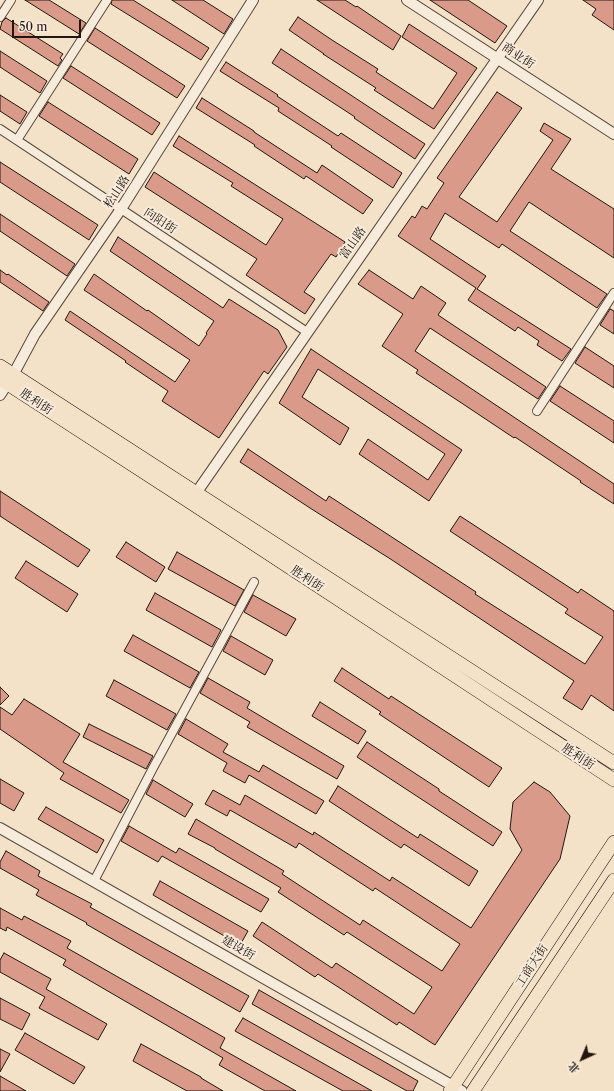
<!DOCTYPE html>
<meta charset="utf-8">
<style>
body{margin:0}
#map{position:relative;width:614px;height:1091px;overflow:hidden;background:#f3e2c8;font-family:"Libre Caslon Text","Noto Serif SC",serif}
canvas{display:block}
.north{position:absolute;left:562px;top:1039px;width:40px;height:40px;-webkit-text-stroke:3px #f7ecdb;paint-order:stroke;rotate:224deg;font-size:11px;font-weight:700;line-height:16px;text-align:center;color:#24160f}
.north::after{content:'';display:block;margin:auto;width:14px;height:18px;background:#24160f;clip-path:polygon(50% 0,100% 100%,50% 72%,0 100%)}
.scale{position:absolute;left:12px;top:20px;width:69px;height:18px;box-sizing:border-box;border:2px solid #24160f;border-top:0;padding-left:5px;font-size:12px;line-height:14px;white-space:nowrap;color:#24160f;-webkit-text-stroke:3px #f7ecdb;paint-order:stroke}
</style>
<div id="map">
<canvas width="614" height="1091"></canvas>
<div class="north">北</div>
<div class="scale">50 m</div>
</div>
<script>
const g = document.querySelector('canvas').getContext('2d');
g.lineJoin = 'round';
function paint(path, color) {
  g.fillStyle = color;
  g.fill(path, 'evenodd');
}
function poly(rows) {
  const path = new Path2D();
  for (const r of rows) {
    path.moveTo(r[0], r[1]);
    for (let i = 2; i < r.length; i += 2) path.lineTo(r[i], r[i + 1]);
  }
  return path;
}
function strokePath(path, color, width, dash) {
  g.strokeStyle = color;
  g.lineWidth = width;
  g.lineCap = dash ? 'butt' : 'round';
  g.setLineDash(dash || []);
  g.stroke(path);
}
function label(font, color, halo, rows, align = 'center') {
  g.font = font + ' "Libre Caslon Text","Noto Serif SC",serif';
  g.lineWidth = 4;
  g.setLineDash([]);
  g.textBaseline = 'middle';
  g.strokeStyle = halo;
  g.fillStyle = color;
  for (const [text, x, y, turn = 0] of rows) {
    g.save();
    g.translate(x, y);
    g.rotate((+turn || 0) * Math.PI / 180);
    g.textAlign = isNaN(turn) ? turn : align;
    if (halo) g.strokeText(text, 0, 0);
    g.fillText(text, 0, 0);
    g.restore();
  }
}
const building = poly([
 [25,0,49,0,86,23,79,34,25,0],
 [112,0,133,0,165,20,209,48,201,60,111,4,112,0],
 [172,0,203,0,233,19,224,34,172,0],
 [317,0,345,0,356,7,357,6,401,36,393,50,317,0],
 [430,0,468,0,507,26,495,43,430,0],
 [583,0,614,0,614,30,592,15,596,9,583,0],
 [298,17,332,40,378,69,376,72,433,109,457,73,402,37,409,24,477,68,434,129,374,90,376,88,323,54,324,54,289,30,298,17],
 [6,18,63,54,60,58,62,60,58,66,0,29,2,22,6,18],
 [95,28,185,86,177,98,87,41,95,28],
 [281,49,425,144,415,159,354,118,355,117,272,63,281,49],
 [0,51,47,81,40,93,0,67,0,51],
 [226,62,278,95,277,96,338,136,341,133,402,173,393,188,331,147,332,146,278,111,279,108,220,71,226,62],
 [71,66,160,123,152,135,63,78,71,66],
 [497,92,522,108,459,197,497,222,553,140,540,131,544,123,571,139,551,169,614,209,614,258,529,202,510,231,607,294,597,308,502,244,499,248,445,213,430,239,486,276,477,289,571,349,562,361,537,345,539,341,518,327,515,331,468,300,476,288,398,236,412,216,415,218,422,206,427,209,444,183,437,178,497,92],
 [0,95,27,112,20,124,0,111,0,95],
 [202,98,254,131,254,132,317,173,322,165,373,200,363,214,306,176,304,179,254,146,255,145,196,108,202,98],
 [48,102,138,159,129,174,39,116,48,102],
 [179,136,345,242,336,257,331,254,304,292,315,299,305,314,246,275,257,259,145,187,154,172,266,245,283,219,231,186,233,183,173,146,179,136],
 [0,162,98,225,89,240,0,182,0,162],
 [0,214,75,264,67,276,0,231,0,214],
 [118,237,223,308,229,299,278,330,287,347,268,374,264,371,219,438,162,401,168,391,125,362,126,361,65,320,70,311,175,382,190,360,84,290,94,274,147,311,148,310,199,346,207,334,206,333,214,321,110,251,118,237],
 [0,270,7,275,8,274,49,302,43,311,0,282,0,270],
 [369,270,413,299,421,286,446,303,438,315,546,387,538,399,430,328,415,351,614,484,614,504,580,482,581,481,515,437,514,438,460,402,416,373,418,370,382,346,403,314,358,284,369,270],
 [610,309,614,311,614,334,600,325,610,309],
 [585,347,614,366,614,388,575,363,585,347],
 [311,349,462,450,429,501,359,454,368,439,428,480,445,454,318,369,302,397,349,428,340,445,279,403,311,349],
 [560,386,614,421,614,443,550,401,560,386],
 [248,449,326,501,329,496,476,592,475,594,585,664,603,637,565,613,568,609,450,531,460,516,578,593,581,589,614,611,614,711,591,695,582,710,563,698,574,681,392,560,310,508,240,462,248,449],
 [0,491,90,550,78,567,0,516,0,491],
 [126,542,165,567,156,582,116,557,126,542],
 [177,552,244,590,235,606,168,569,177,552],
 [26,561,78,594,67,612,15,578,26,561],
 [155,593,221,630,212,647,146,610,155,593],
 [253,595,296,619,286,636,244,612,253,595],
 [133,635,199,672,190,688,124,651,133,635],
 [231,636,273,660,265,675,223,651,231,636],
 [342,668,389,699,391,696,502,768,489,787,379,714,381,712,334,681,342,668],
 [208,678,250,702,247,708,344,766,337,779,247,727,250,722,200,693,208,678],
 [114,680,176,714,167,730,106,696,114,680],
 [0,687,9,696,0,705,0,687],
 [24,699,80,734,63,762,129,800,121,813,60,779,64,773,0,729,0,707,12,715,24,699],
 [320,702,366,731,358,744,312,716,320,702],
 [186,719,228,744,223,752,259,772,263,765,324,801,316,814,249,775,245,783,223,771,227,763,178,734,186,719],
 [89,724,153,756,146,769,83,737,89,724],
 [367,742,439,789,439,791,502,832,493,846,357,757,367,742],
 [0,779,24,793,14,811,0,803,0,779],
 [153,780,193,804,185,817,146,794,153,780],
 [534,782,550,792,570,816,560,859,435,1045,399,1022,397,1025,318,974,315,977,253,936,262,922,332,968,336,963,414,1014,432,987,347,932,344,935,278,892,281,888,215,849,215,848,188,834,196,819,284,871,282,874,360,925,363,920,442,971,460,944,375,888,373,891,299,843,296,848,230,810,227,816,205,804,213,790,240,805,245,795,313,835,314,832,390,881,392,877,471,928,522,850,510,829,513,802,534,782],
 [338,786,418,838,420,834,478,871,469,886,404,844,401,848,329,801,338,786],
 [46,807,104,840,97,853,38,819,46,807],
 [129,826,176,853,179,848,269,899,261,912,162,856,158,862,121,841,129,826],
 [6,851,40,871,38,876,92,904,90,907,249,996,240,1012,86,924,87,923,36,895,39,890,0,868,0,862,6,851],
 [160,881,248,931,240,945,153,895,160,881],
 [0,908,22,920,24,916,71,941,67,948,225,1038,220,1048,296,1091,265,1091,219,1065,223,1058,63,965,66,960,7,927,6,931,0,928,0,908],
 [4,953,51,979,46,989,107,1024,98,1040,39,1008,45,997,0,972,0,960,4,953],
 [259,990,418,1081,413,1091,407,1091,252,1004,259,990],
 [0,998,30,1014,22,1030,0,1019,0,998],
 [243,1018,372,1091,343,1091,235,1031,243,1018],
 [25,1033,85,1067,74,1084,15,1050,25,1033],
 [141,1044,201,1077,201,1078,223,1091,187,1091,133,1061,141,1044],
 [0,1049,10,1054,0,1072,0,1049],
 [0,1076,26,1091,0,1091,0,1076]
]);
const minor = poly([
 [0,17,11,0],
 [0,129,307,332],
 [17,140,107,0],
 [537,411,614,293],
 [94,881,153,768,254,582]
]);
const tertiary = poly([
 [407,0,614,134],
 [0,395,13,375,35,334,121,209,253,0],
 [192,499,538,0],
 [0,828,462,1091]
]);
const primary = poly([
 [0,366,614,763],
 [0,379,190,502,614,780],
 [450,1091,614,842],
 [473,1091,614,880]
]);
const streetNames = [
 ["商业街",518,56,33],
 ["松山路",117,192,-57],
 ["向阳街",160,221,33],
 ["富山路",353,243,-55],
 ["胜利街",36,402,33],
 ["胜利街",307,579,33],
 ["胜利街",578,757,33],
 ["建设街",238,948,30],
 ["工商大街",532,966,-57]
];
paint(building, '#d99a8a');
strokePath(building, '#24160f', 1);
strokePath(minor, '#58493d', 10);
strokePath(tertiary, '#58493d', 12);
strokePath(primary, '#24160f', 14);
strokePath(minor, '#f7ecdb', 8);
strokePath(tertiary, '#f7ecdb', 10);
strokePath(primary, '#f3e2c8', 13);
label('12px', '#24160f', '#f7ecdb', streetNames);
</script>
